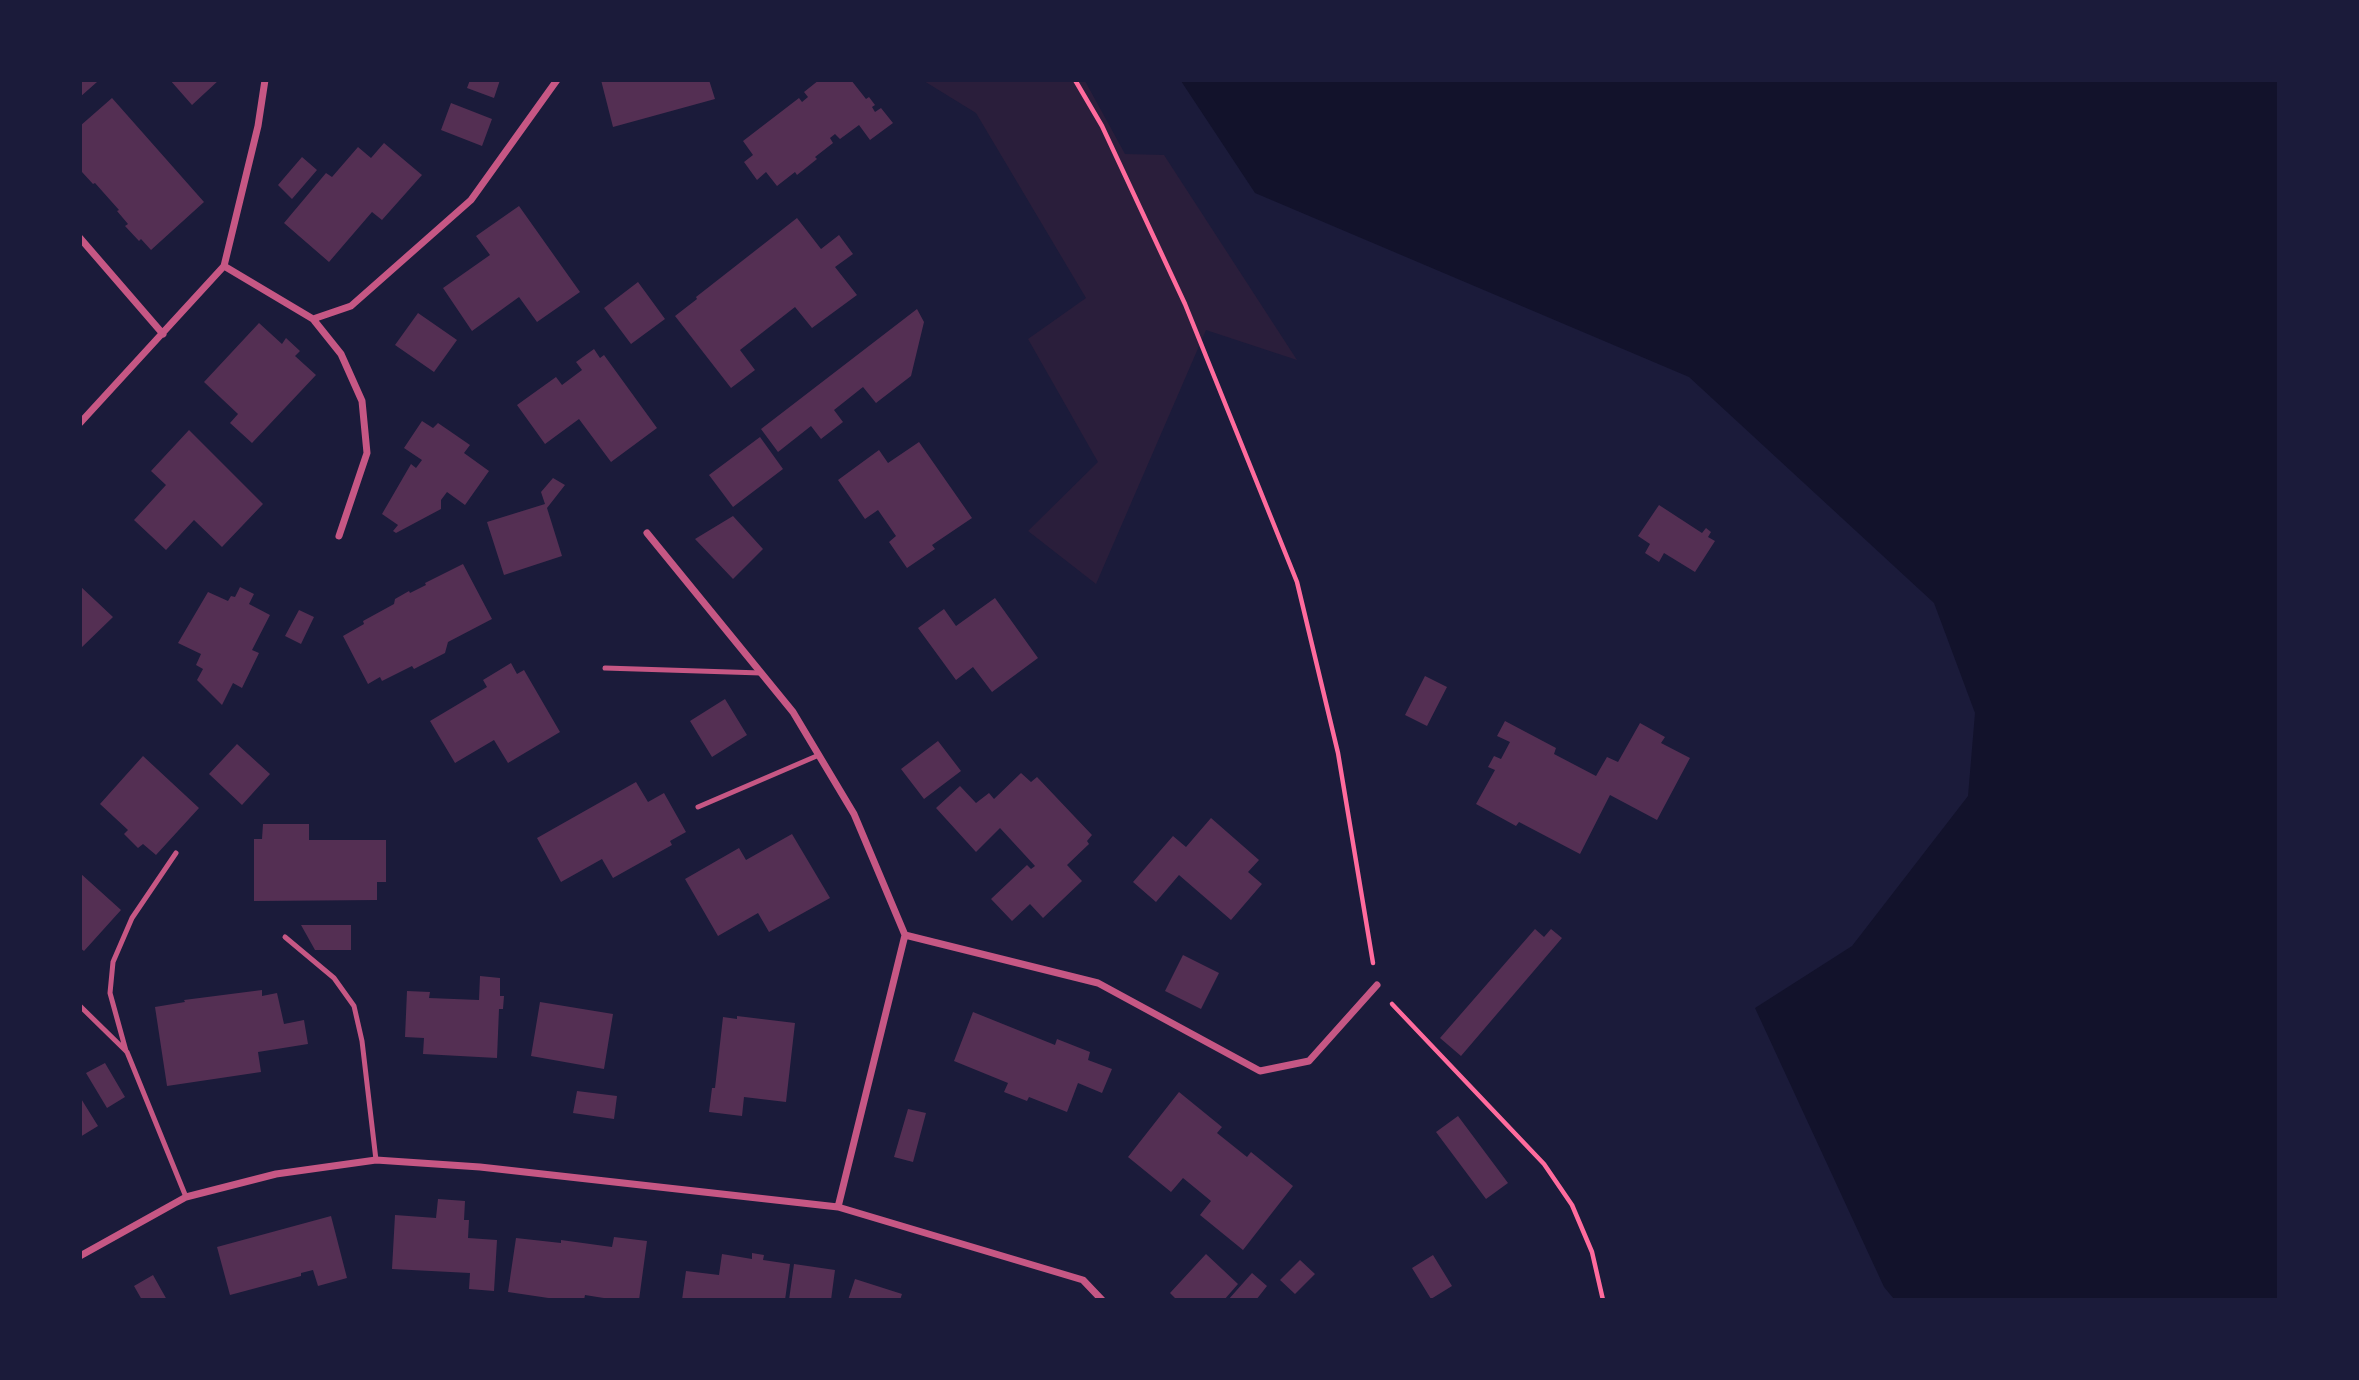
<!DOCTYPE html>
<style>
body{margin:0}
#map{position:relative;width:2359px;height:1380px;overflow:hidden;background:#1b1b3a;font-family:"Roboto Serif",serif}
canvas{display:block}
.frame{position:absolute;inset:0;border:82px solid #1b1b3a;pointer-events:none}
</style>
<div id="map">
<canvas width="2359" height="1380"></canvas>
<div class="frame"></div>
</div>
<script>
const g = document.querySelector('canvas').getContext('2d');
g.lineJoin = 'round';
function paint(path, color) {
  g.fillStyle = color;
  g.fill(path, 'evenodd');
}
function poly(rows) {
  const path = new Path2D();
  for (const r of rows) {
    path.moveTo(r[0], r[1]);
    for (let i = 2; i < r.length; i += 2) path.lineTo(r[i], r[i + 1]);
  }
  return path;
}
function strokePath(path, color, width, dash) {
  g.strokeStyle = color;
  g.lineWidth = width;
  g.lineCap = dash ? 'butt' : 'round';
  g.setLineDash(dash || []);
  g.stroke(path);
}
const green = poly([
 [924,81,1085,81,1125,154,1164,155,1297,360,1206,330,1096,584,1028,531,1098,462,1028,339,1086,298,976,113]
]);
const water = poly([
 [1181,81,2278,81,2278,1299,1894,1299,1884,1287,1755,1008,1852,946,1968,796,1975,713,1934,603,1689,377,1255,193]
]);
const building = poly([
 [80,80,96,80,97,82,80,97],
 [170,80,219,80,192,105],
 [470,80,500,80,494,98,467,88],
 [601,80,709,80,715,99,613,127],
 [819,80,851,80,866,99,869,97,875,105,872,107,875,112,881,108,893,123,870,140,859,125,840,139,835,134,830,138,833,143,815,157,817,159,797,175,795,172,777,186,766,172,757,180,744,162,753,155,743,141,799,98,802,102,808,97,804,92],
 [112,98,204,202,151,250,141,239,139,241,125,226,128,224,117,211,119,210,95,183,93,184,82,172,80,174,80,126],
 [451,103,492,119,482,146,441,130],
 [384,143,422,175,382,220,372,212,329,262,284,223,326,173,332,177,358,147,371,158],
 [302,157,317,170,292,199,278,185],
 [519,206,580,292,537,322,519,297,472,331,443,288,490,255,476,236],
 [797,218,821,249,839,235,853,254,835,267,857,295,812,328,795,307,740,350,755,370,731,388,675,316,697,299,696,297],
 [638,282,665,319,631,344,604,308],
 [917,309,924,322,911,376,876,403,863,387,834,410,843,422,821,439,811,426,778,452,761,429],
 [418,313,457,340,434,372,395,345],
 [259,323,282,344,286,338,300,351,295,356,316,375,252,443,230,423,238,414,204,382],
 [594,349,600,358,604,355,657,428,611,462,579,419,545,444,517,405,556,377,562,385,582,370,576,362],
 [422,421,433,428,438,423,470,445,464,453,489,471,465,505,447,492,441,500,441,509,396,533,393,531,398,525,382,514,411,464,416,468,422,460,404,448],
 [189,430,263,504,222,547,194,520,166,550,134,520,166,485,151,471],
 [760,437,783,469,733,507,709,475],
 [919,442,972,518,932,545,935,549,907,568,889,542,896,536,878,510,865,519,838,480,879,450,888,463],
 [553,478,565,485,547,508,562,556,504,575,487,522,545,504,541,492],
 [1659,505,1702,533,1706,528,1711,532,1708,537,1715,541,1695,572,1664,553,1659,562,1645,553,1650,544,1638,536],
 [733,516,763,549,733,579,695,539],
 [463,564,492,619,448,642,445,653,414,669,412,666,382,681,380,677,368,684,343,636,364,624,363,621,394,604,395,599,409,591,410,593,426,585,425,583],
 [80,586,113,617,80,649],
 [240,587,254,594,249,604,270,615,252,650,259,653,242,688,233,683,222,705,197,680,203,669,196,665,201,654,178,643,208,592,228,601,231,596,235,597],
 [995,598,1038,658,992,692,973,667,956,680,918,628,944,609,956,626],
 [299,610,314,617,301,644,285,636],
 [511,663,517,674,524,670,560,732,508,763,494,740,455,763,430,721,487,687,483,680],
 [1425,676,1447,687,1427,726,1405,715],
 [725,699,747,735,712,757,690,721],
 [1505,721,1556,748,1554,754,1596,776,1607,757,1618,762,1640,723,1665,737,1661,743,1690,758,1657,820,1610,795,1580,854,1519,822,1516,826,1476,804,1495,770,1488,767,1494,756,1501,759,1510,742,1497,736],
 [938,741,961,771,924,799,901,769],
 [237,744,270,774,242,805,209,774],
 [143,756,199,808,156,855,143,844,138,848,124,834,128,830,100,804],
 [1021,773,1031,782,1037,777,1092,835,1087,841,1089,844,1067,865,1082,881,1043,918,1030,904,1012,921,991,899,1027,865,1031,869,1035,866,1000,828,976,852,936,808,960,786,976,803,989,793,994,799],
 [636,782,648,802,664,793,686,832,670,841,672,845,613,878,602,859,561,882,537,838],
 [1211,818,1259,860,1248,872,1262,884,1231,920,1179,875,1156,902,1133,882,1173,836,1186,847],
 [263,824,309,824,309,840,386,840,386,882,377,882,377,900,254,901,254,839,262,839],
 [792,834,830,898,769,932,758,913,718,936,685,879,739,848,746,860],
 [80,873,121,910,84,951,80,948],
 [301,925,351,925,351,950,315,950],
 [1535,929,1544,937,1551,929,1562,938,1461,1056,1440,1038],
 [1183,955,1219,973,1201,1009,1165,991],
 [480,976,500,978,500,996,504,996,503,1009,499,1009,497,1058,423,1054,424,1038,405,1037,407,991,430,992,429,998,479,1000],
 [262,990,262,996,277,993,284,1024,304,1020,308,1044,258,1052,261,1072,167,1086,155,1007,185,1002,184,1000],
 [540,1002,613,1014,604,1069,531,1056],
 [973,1012,1055,1045,1057,1039,1090,1052,1088,1060,1112,1069,1102,1093,1078,1083,1067,1112,1029,1097,1027,1101,1004,1092,1008,1083,954,1061],
 [737,1016,795,1023,786,1102,744,1097,742,1116,709,1112,712,1088,715,1088,723,1017,737,1019],
 [105,1063,125,1097,107,1108,86,1073],
 [577,1091,617,1096,614,1119,573,1113],
 [1179,1092,1222,1127,1217,1133,1247,1157,1251,1152,1293,1186,1243,1250,1200,1215,1211,1201,1183,1178,1171,1192,1128,1157],
 [80,1097,98,1126,80,1137],
 [908,1109,926,1113,913,1162,894,1157],
 [1458,1116,1508,1183,1486,1199,1436,1132],
 [438,1199,465,1201,464,1220,469,1220,468,1238,497,1240,494,1291,469,1289,470,1273,392,1269,395,1215,436,1218],
 [331,1216,347,1278,318,1286,313,1270,301,1273,301,1276,230,1295,217,1247],
 [614,1237,647,1241,639,1300,616,1300,585,1295,584,1300,562,1300,508,1292,516,1238,561,1243,561,1240,612,1247],
 [752,1253,764,1255,763,1260,790,1264,785,1300,682,1300,686,1271,719,1275,722,1254,752,1259],
 [1206,1254,1238,1284,1224,1300,1177,1300,1170,1293],
 [1433,1255,1452,1286,1431,1299,1412,1268],
 [1300,1260,1315,1274,1295,1294,1280,1280],
 [794,1264,835,1270,831,1300,789,1300],
 [1252,1273,1267,1286,1256,1300,1228,1300],
 [153,1275,167,1300,142,1300,134,1286],
 [855,1279,902,1294,900,1300,848,1300]
]);
const path = poly([
 [1075,80,1102,126,1185,304,1297,582,1338,753,1373,963],
 [1392,1004,1544,1164,1572,1205,1592,1252,1603,1300]
]);
const service = poly([
 [605,668,761,673],
 [698,807,819,755],
 [285,937,334,978,354,1006,362,1041,376,1160],
 [80,1006,127,1052,186,1197],
 [126,1051,110,993,113,962,132,918,176,853]
]);
const minor = poly([
 [80,238,163,334],
 [224,266,313,319,341,354,362,401,367,453,339,536],
 [313,319,351,306,471,200,557,80],
 [80,423,224,266,258,126,265,80],
 [647,533,793,712,854,814,905,935,838,1207],
 [905,935,1098,983,1260,1071,1309,1061,1377,985],
 [80,1256,186,1197,276,1174,376,1160,480,1167,838,1207,1083,1280,1102,1300]
]);
paint(green, '#2a1e3b');
paint(water, '#12122b');
paint(building, '#542f53');
strokePath(path, '#ff6b9d', 4.5);
strokePath(service, '#c65784', 5);
strokePath(minor, '#c65784', 7);
</script>
